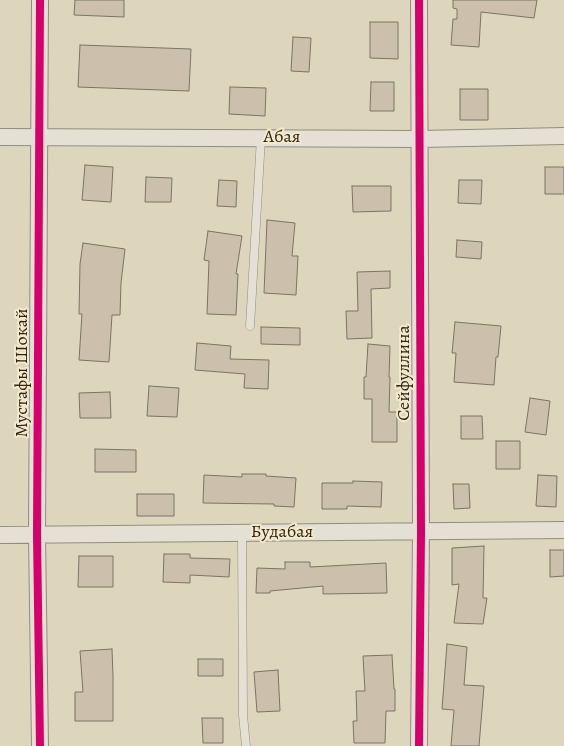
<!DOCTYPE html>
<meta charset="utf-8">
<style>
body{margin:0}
canvas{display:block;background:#ddd6bd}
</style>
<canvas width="564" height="746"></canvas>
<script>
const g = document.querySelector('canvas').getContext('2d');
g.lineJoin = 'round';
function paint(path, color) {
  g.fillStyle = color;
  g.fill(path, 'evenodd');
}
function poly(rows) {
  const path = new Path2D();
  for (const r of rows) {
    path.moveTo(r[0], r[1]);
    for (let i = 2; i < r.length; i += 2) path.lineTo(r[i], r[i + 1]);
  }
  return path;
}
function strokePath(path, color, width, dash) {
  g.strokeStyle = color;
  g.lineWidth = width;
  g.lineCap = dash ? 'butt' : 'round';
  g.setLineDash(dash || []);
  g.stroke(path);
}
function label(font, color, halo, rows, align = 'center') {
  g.font = font + ' Alegreya,serif';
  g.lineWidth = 4;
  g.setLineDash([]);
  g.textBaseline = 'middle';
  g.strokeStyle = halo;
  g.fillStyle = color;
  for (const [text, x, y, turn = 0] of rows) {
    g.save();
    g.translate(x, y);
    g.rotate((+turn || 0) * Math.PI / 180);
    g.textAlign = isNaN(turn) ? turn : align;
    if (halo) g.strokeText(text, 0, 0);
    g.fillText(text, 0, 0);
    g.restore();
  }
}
const building = poly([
 [75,0,124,0,124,17,74,15,75,0],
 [453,0,537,0,534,18,481,12,479,47,451,45,453,19,457,19,457,9,453,8,453,0],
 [370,22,398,22,398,59,370,58,370,22],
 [293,37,311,38,309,72,291,71,293,37],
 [80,45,191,49,189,91,78,87,80,45],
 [371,82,394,82,394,111,370,111,371,82],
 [230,87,266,88,265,116,229,114,230,87],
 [460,89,488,89,488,120,460,120,460,89],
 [85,165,113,167,111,202,82,200,85,165],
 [545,167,564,167,564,194,545,194,545,167],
 [146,177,172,178,171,202,145,202,146,177],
 [219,180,237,181,236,207,217,206,219,180],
 [459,180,482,180,481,204,458,203,459,180],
 [352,186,391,186,391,211,353,212,352,186],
 [267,220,295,223,292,256,298,256,296,295,264,293,267,220],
 [208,231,242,236,236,274,238,274,236,315,207,314,209,261,204,260,208,231],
 [457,240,482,242,481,259,456,257,457,240],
 [83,243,125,249,121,283,120,315,112,315,109,362,79,360,82,314,79,314,80,264,83,243],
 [390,271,390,288,371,289,372,338,347,339,346,311,358,311,357,272,390,271],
 [455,322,501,326,498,357,496,357,494,385,454,382,456,353,452,353,455,322],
 [261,327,300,328,300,345,261,344,261,327],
 [197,343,231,346,230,359,269,360,268,389,244,388,245,374,195,370,197,343],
 [368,344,390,346,389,377,390,377,389,412,397,412,397,442,372,442,372,399,364,399,364,377,366,377,368,344],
 [149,386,179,388,177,417,147,416,149,386],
 [110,392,111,418,80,418,79,393,110,392],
 [530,398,550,401,546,435,525,432,530,398],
 [461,416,482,416,483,439,461,439,461,416],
 [496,441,520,441,520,469,496,469,496,441],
 [95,449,136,450,136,472,95,472,95,449],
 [242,474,266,474,266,476,296,478,294,507,274,506,274,504,203,503,204,475,242,477,242,474],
 [538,475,557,476,556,507,536,506,538,475],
 [353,481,382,482,381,507,347,506,347,509,322,509,322,483,353,483,353,481],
 [453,484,469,484,470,508,454,509,453,484],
 [137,494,174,494,174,516,137,516,137,494],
 [484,546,483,598,487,598,483,624,454,623,459,584,452,585,452,548,484,546],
 [550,550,564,550,564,576,550,577,550,550],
 [164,554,190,554,190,558,230,559,229,577,190,575,190,583,163,582,164,554],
 [79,556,113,556,113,587,78,587,79,556],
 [285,562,310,562,310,567,386,563,387,593,323,594,323,586,270,591,270,593,256,593,257,568,285,569,285,562],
 [447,644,467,647,464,685,484,686,479,746,451,746,454,710,442,709,447,644],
 [112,649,113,676,113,721,75,721,75,692,83,692,80,651,112,649],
 [392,655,394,689,395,689,395,711,386,711,385,743,354,743,353,721,357,721,356,691,365,691,363,656,392,655],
 [198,659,223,659,223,676,198,676,198,659],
 [278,670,280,711,257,712,254,672,278,670],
 [202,718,223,718,223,743,203,743,202,718]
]);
const lane = poly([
 [250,326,261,138],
 [242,533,243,715,246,746]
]);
const street = poly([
 [419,0,421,532,419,746],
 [0,137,420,139,564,136],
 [0,535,564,530],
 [40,746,37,535,40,0]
]);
const cycleway = poly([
 [419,0,421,532,419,746],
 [40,746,37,535,40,0]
]);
const streetNames = [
 ["Абая",282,138],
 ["Мустафы Шокай",23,373,-90],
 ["Сейфуллина",405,373,-90],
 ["Будабая",282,533]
];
paint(building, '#ccc0ad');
strokePath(building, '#797466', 1);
strokePath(lane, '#928c7c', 9);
strokePath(street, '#928c7c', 18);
strokePath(lane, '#e4e1d4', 8);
strokePath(street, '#e4e1d4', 16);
strokePath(cycleway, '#d6006c', 8);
label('18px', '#322214', '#f1eacc', streetNames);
</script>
